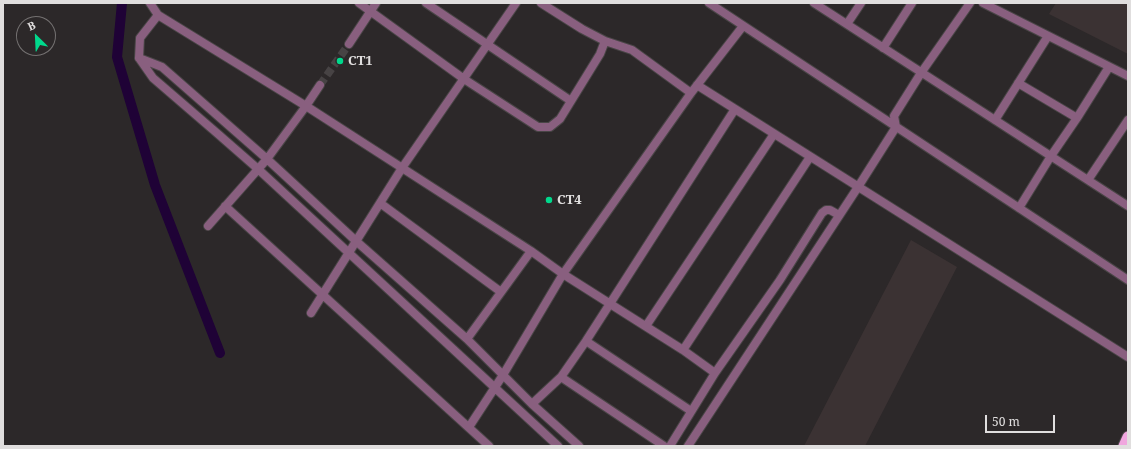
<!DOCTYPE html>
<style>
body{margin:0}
#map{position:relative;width:1131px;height:449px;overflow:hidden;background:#2c2829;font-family:"Noto Serif",serif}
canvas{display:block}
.frame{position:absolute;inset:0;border:4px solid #e0dede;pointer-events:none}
.north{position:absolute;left:16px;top:16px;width:40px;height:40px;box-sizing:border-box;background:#2c2829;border:1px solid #747171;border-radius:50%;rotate:336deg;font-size:11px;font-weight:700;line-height:16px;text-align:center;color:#e0dede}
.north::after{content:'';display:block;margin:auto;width:14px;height:18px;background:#00d98c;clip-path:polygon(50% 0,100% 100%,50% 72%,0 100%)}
.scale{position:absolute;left:985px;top:415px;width:70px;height:18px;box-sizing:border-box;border:2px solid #e0dede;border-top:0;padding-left:5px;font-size:12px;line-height:14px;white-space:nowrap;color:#e0dede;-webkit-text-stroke:3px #2c2829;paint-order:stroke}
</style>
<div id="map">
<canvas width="1131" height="449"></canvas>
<div class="frame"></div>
<div class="north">B</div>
<div class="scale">50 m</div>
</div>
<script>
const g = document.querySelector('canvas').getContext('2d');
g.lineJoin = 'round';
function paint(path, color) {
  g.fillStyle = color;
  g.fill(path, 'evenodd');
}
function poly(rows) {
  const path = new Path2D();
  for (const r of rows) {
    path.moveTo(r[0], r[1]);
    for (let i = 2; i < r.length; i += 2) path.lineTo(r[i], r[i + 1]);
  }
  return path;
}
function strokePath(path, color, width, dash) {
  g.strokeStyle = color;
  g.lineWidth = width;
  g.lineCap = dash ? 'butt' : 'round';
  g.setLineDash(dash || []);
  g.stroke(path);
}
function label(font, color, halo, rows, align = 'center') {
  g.font = font + ' "Noto Serif",serif';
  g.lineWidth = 3.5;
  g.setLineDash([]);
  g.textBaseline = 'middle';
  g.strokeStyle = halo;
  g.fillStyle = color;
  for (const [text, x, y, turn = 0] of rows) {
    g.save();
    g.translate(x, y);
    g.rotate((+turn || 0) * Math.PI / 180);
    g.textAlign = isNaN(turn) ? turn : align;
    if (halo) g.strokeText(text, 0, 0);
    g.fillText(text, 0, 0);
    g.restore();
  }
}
const built = poly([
 [1056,3,1128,3,1128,54,1049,14],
 [911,240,957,267,865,446,804,446]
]);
const canal = poly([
 [122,3,117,57,155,185,220,353]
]);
const minorTunnel = poly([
 [320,85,349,44]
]);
const minor = poly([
 [150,3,158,15,306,106,531,251,563,274,683,350,715,373],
 [359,3,464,79,538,127,550,127,560,119,600,54,605,41],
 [426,3,571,101],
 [541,3,582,29,605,41,632,50,691,93],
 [709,3,1128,280],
 [814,3,1128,206],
 [983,3,1128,76],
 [158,15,140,38,139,58,153,78,218,134,258,169,558,446],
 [847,24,861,3],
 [349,44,376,3],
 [883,48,912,3],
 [139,58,162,67,267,159,356,241,467,339,532,404,579,446],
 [1018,83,1077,118],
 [697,85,1128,357],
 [995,120,1048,36],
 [1088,180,1128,120],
 [380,203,501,292],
 [225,206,489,446],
 [1019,208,1051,156,1077,118,1109,67],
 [208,226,267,159,306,106,320,85],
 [311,313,402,168,516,3],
 [646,326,774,134],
 [467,339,531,251],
 [586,341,691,411],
 [683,350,810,157],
 [561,377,664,446],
 [532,404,561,377,586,341,735,109],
 [469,427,503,375,563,274,691,93,743,26],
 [670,446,715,373,780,280,822,213,826,210,830,210,839,215],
 [688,446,858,187,896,127,894,116,921,73,970,3]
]);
const trunk = poly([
 [1124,446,1128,437]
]);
const markers = [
 [340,61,4,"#00d98c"],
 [549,200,4,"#00d98c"]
];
const poiNames = [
 ["CT1",348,61],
 ["CT4",557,200]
];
paint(built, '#3b3233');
strokePath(canal, '#1f0236', 10);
strokePath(minorTunnel, '#474344', 8, [8, 4]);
strokePath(minor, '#494546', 10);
strokePath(trunk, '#494546', 13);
strokePath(minor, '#895f7f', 8);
strokePath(trunk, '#f0a6de', 11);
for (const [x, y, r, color] of markers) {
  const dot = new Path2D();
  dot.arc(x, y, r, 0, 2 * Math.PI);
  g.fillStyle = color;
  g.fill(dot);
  strokePath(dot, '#2c2829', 1.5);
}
label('bold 13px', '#e0dede', '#2c2829', poiNames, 'left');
</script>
